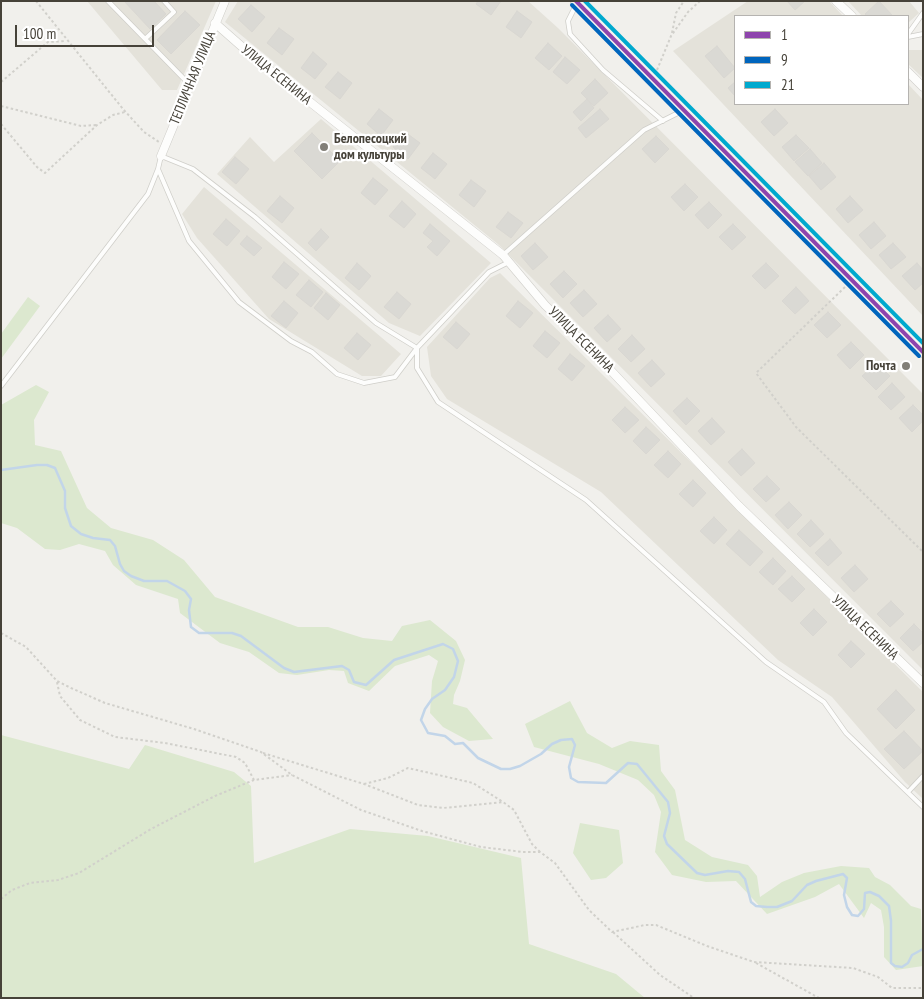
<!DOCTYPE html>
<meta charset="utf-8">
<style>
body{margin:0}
#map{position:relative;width:924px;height:999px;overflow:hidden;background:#f1f0ec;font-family:"PT Sans Narrow",sans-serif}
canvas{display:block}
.frame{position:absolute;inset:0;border:2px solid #464239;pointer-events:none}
.legend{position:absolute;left:734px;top:15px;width:175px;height:90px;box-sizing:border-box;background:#fff;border:1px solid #b5b3b0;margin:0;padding:6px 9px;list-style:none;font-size:15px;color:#464239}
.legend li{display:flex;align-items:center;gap:10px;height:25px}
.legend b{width:25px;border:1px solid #b5b3b0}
.scale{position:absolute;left:15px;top:25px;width:139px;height:22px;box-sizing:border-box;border:2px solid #464239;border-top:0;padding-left:6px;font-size:15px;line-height:18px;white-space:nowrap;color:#464239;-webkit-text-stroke:4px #fff;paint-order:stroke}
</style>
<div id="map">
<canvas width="924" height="999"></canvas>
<div class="frame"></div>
<ul class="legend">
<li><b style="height:6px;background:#8e44ad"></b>1</li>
<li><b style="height:6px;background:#0065bd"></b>9</li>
<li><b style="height:6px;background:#00a9ce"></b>21</li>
</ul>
<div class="scale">100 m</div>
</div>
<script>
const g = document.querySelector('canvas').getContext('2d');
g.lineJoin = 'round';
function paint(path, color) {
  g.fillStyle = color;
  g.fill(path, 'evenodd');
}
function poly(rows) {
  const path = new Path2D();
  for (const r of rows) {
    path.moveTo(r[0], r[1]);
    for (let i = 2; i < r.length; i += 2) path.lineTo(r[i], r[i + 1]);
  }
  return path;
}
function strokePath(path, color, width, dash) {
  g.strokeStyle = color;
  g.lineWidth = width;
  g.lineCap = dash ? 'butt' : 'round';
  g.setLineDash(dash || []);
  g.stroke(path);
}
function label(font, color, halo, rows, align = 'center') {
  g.font = font + ' "PT Sans Narrow",sans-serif';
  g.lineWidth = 4.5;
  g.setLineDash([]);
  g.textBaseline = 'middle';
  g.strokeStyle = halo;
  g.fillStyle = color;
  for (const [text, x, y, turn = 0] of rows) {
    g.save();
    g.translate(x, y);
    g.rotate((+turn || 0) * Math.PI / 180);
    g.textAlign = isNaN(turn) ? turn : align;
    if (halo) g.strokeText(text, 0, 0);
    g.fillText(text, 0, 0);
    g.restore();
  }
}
const residential = poly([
 [87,1,216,1,177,90,162,90],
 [238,1,528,1,558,28,923,394,923,670,499,245,225,22],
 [748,1,829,1,843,16,735,16,735,104,908,104,908,84,923,100,923,316,673,51],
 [848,1,909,1,919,13,908,23,908,16,862,16],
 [908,50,923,50,923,78,908,64],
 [321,119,491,263,420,336,389,323,217,174,250,137,274,162],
 [204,187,401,354,381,376,362,376,269,319,197,238,182,214],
 [500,273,923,692,923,799,905,782,832,697,778,660,601,492,447,399,431,376,427,347,490,278]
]);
const green = poly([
 [28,297,40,306,1,359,1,334],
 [36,385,49,392,34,420,35,445,61,451,87,508,111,528,153,540,184,560,215,597,298,627,328,627,363,638,392,641,402,626,430,620,456,641,465,660,460,681,454,695,453,704,467,708,493,739,469,741,443,727,430,713,432,681,438,661,429,655,395,666,369,691,348,683,344,671,329,670,297,675,279,673,249,652,220,643,180,613,178,599,136,585,113,565,105,551,79,544,60,550,45,549,17,528,1,523,1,405],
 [570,701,587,733,612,748,630,741,659,745,661,771,675,790,685,840,712,857,748,865,757,876,760,897,782,882,804,873,841,866,869,868,875,877,890,885,911,906,921,909,923,966,896,970,884,957,884,927,881,910,871,903,864,918,839,884,815,897,767,914,736,881,706,882,672,875,655,852,661,812,654,795,638,780,599,764,534,747,525,724],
 [1,735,129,769,145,745,234,772,251,786,254,863,350,829,428,836,521,858,529,944,616,974,645,998,1,998],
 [580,823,619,830,623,863,606,878,591,880,573,853]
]);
const stream = poly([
 [1,470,37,465,47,465,55,468,65,491,65,508,71,526,81,534,93,538,110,540,115,546,120,564,124,571,131,576,144,581,167,581,185,591,191,599,189,610,191,627,199,633,232,633,241,636,284,668,294,672,342,666,349,670,354,682,366,685,394,660,443,644,453,649,458,661,454,677,445,690,432,699,425,709,421,720,428,733,445,736,455,744,463,743,478,758,501,769,510,769,520,766,541,754,552,744,561,740,572,739,575,745,569,767,571,778,578,782,606,783,628,763,637,764,668,802,670,813,664,836,667,844,697,873,705,875,728,871,739,872,745,879,751,902,756,906,767,907,777,907,792,901,807,885,816,881,843,874,847,878,844,895,847,907,852,915,858,916,864,909,865,893,870,892,879,896,889,906,891,921,891,963,895,966,902,967,908,963,912,955,923,949]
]);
const building = poly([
 [124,1,154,1,166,14,150,29,124,1],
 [478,1,501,1,491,15,476,4,478,1],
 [787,1,805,1,795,10,787,1],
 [879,1,892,15,867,16,865,14,879,1],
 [251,5,265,17,252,32,238,19,251,5],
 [185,11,200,25,171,54,157,40,185,11],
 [517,11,532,22,521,38,506,27,517,11],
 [279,28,294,39,282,55,267,43,279,28],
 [548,43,562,56,549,70,535,58,548,43],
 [717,46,735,68,724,78,705,56,717,46],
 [313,52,327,64,315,79,301,68,313,52],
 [565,57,580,70,567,84,553,72,565,57],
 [338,72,352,83,340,99,325,87,338,72],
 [595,79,608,93,594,106,581,93,595,79],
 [735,82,735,96,728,88,735,82],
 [587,99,594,108,581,121,573,112,587,99],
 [379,109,393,120,381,136,367,124,379,109],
 [600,109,609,119,586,138,578,128,600,109],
 [775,109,788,123,774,136,761,122,775,109],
 [405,132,420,143,408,159,393,147,405,132],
 [312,133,340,161,322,179,294,151,312,133],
 [796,135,809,148,794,161,782,147,796,135],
 [656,136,669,149,655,163,642,149,656,136],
 [810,149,822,163,808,176,795,162,810,149],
 [433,153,447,164,435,179,421,168,433,153],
 [235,157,249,169,236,184,222,172,235,157],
 [824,163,836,177,821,190,809,176,824,163],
 [373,178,388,190,375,205,361,193,373,178],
 [471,180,486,191,474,207,459,195,471,180],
 [685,184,698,197,684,211,671,197,685,184],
 [280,196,294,208,282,223,267,211,280,196],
 [850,196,863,210,848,223,836,209,850,196],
 [402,201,416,214,404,228,389,216,402,201],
 [709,202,722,215,708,229,695,215,709,202],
 [508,212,523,223,511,238,496,227,508,212],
 [226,219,240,231,227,246,213,234,226,219],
 [874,222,886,236,871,249,859,235,874,222],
 [430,224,450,241,437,256,427,247,433,241,423,233,430,224],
 [733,224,746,237,732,250,719,237,733,224],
 [321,229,329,237,316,251,308,243,321,229],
 [247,236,262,248,254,256,240,244,247,236],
 [535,243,548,257,533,270,521,256,535,243],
 [893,243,906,257,891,269,879,255,893,243],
 [284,262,299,274,286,289,272,277,284,262],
 [357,263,371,276,359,290,345,278,357,263],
 [766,263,779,276,765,289,752,276,766,263],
 [917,263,923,270,923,283,915,290,902,276,917,263],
 [564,271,577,284,563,298,550,284,564,271],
 [309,280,323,292,311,307,296,295,309,280],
 [796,287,809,301,795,314,782,301,796,287],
 [584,290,597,304,583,317,570,303,584,290],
 [397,292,411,304,399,319,384,307,397,292],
 [326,293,340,305,328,320,314,308,326,293],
 [284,301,298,313,286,328,271,316,284,301],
 [518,301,533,313,520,328,506,316,518,301],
 [828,312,841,325,827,338,814,325,828,312],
 [608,315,621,329,607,342,594,328,608,315],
 [456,322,470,334,457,349,443,337,456,322],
 [545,331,560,343,547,358,533,346,545,331],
 [357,333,371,345,358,360,344,348,357,333],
 [632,335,645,349,631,362,618,349,632,335],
 [851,342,864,355,850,369,837,355,851,342],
 [570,354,585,366,572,381,558,369,570,354],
 [652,360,665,374,651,387,638,373,652,360],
 [877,363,890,376,876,390,862,376,877,363],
 [892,383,905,397,891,410,878,397,892,383],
 [687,398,700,411,686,425,673,411,687,398],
 [913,405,923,415,923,421,912,432,899,418,913,405],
 [625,407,639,420,625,433,612,420,625,407],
 [712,418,725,432,711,445,698,431,712,418],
 [646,427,660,440,646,454,633,441,646,427],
 [742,449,755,463,741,476,728,462,742,449],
 [668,451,681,464,668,478,654,465,668,451],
 [767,476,780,489,766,502,753,489,767,476],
 [693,480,706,493,693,507,679,494,693,480],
 [789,502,802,515,788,529,775,515,789,502],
 [714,517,727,530,714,544,700,531,714,517],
 [811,520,824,534,810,547,797,534,811,520],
 [739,530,763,552,750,566,726,544,739,530],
 [830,539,842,553,828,566,815,553,830,539],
 [773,558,786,571,773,585,759,572,773,558],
 [855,565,868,579,854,592,841,578,855,565],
 [792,576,805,589,792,602,778,589,792,576],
 [891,601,904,614,890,627,877,614,891,601],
 [814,609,827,622,813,636,800,623,814,609],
 [914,624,923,633,923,642,913,651,900,638,914,624],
 [851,641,865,654,851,668,838,655,851,641],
 [896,690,915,710,896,729,877,709,896,690],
 [904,731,923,751,904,769,884,749,904,731]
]);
const path = poly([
 [36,1,123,109,144,132,159,142],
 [672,33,676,13,684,1],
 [657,70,671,36,688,12,700,1],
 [1,82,48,42,66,41],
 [1,106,81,126,96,125],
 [1,124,37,167,45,173,97,125,113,115,125,112],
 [845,287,756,373,796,427,923,552],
 [1,633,26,647,57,681,71,688,105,703,194,729,261,752,292,775,361,810,422,831,481,847,523,852,540,852,555,863,589,910,612,932,645,925,656,925,707,946,754,962,853,968,878,977,892,988,923,988],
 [57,682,60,696,80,720,115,737,165,743,236,757,245,763,254,780],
 [263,753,364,784,418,805,443,808,503,802,514,810,532,844,540,852],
 [364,784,388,778,408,768,473,783,503,802],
 [1,899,12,890,30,883,58,880,79,873,151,829,215,796,254,780,292,775],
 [613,932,660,975,694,998],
 [756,963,819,998]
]);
const service = poly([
 [108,1,190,85],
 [576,5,568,21,570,34,603,70,663,121],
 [908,34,923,13],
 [908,37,923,34],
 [145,39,174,12,164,1],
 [158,169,189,241,239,302,291,341,312,352,337,374,364,383,395,377,417,348,489,272,509,262],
 [503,255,644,130,682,111],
 [1,386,148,194,158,169,161,156,193,169,255,217,376,323,417,348,417,368,438,402,586,500,766,662,824,702,846,733,923,807],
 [908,792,923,776]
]);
const minor = poly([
 [836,1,852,16],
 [215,23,257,60,503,255,545,305,600,359,739,506,923,683],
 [908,72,923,87],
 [161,156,225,1]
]);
const secondary = poly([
 [576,1,923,352]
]);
const bus1 = poly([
 [576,1,923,352]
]);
const bus2 = poly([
 [572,5,919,356]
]);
const bus3 = poly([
 [585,1,923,343]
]);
const markers = [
 [324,147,5,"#827f78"],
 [906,366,5,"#827f78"]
];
const streetNames = [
 ["УЛИЦА ЕСЕНИНА",276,75,39],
 ["ТЕПЛИЧНАЯ УЛИЦА",193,78,-68],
 ["УЛИЦА ЕСЕНИНА",581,340,45],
 ["УЛИЦА ЕСЕНИНА",865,628,44]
];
const poiNames = [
 ["Белопесоцкий",334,139],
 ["дом культуры",334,155],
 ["Почта",896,366,"right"]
];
paint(residential, '#e4e2da');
paint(green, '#dce8cf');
strokePath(stream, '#c2d5e9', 2.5);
paint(building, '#dad9d4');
strokePath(building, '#d9d7d2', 1);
strokePath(service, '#cfcec9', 5.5);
strokePath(minor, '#cfcec9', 9);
strokePath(secondary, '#cfcdc4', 12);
strokePath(path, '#d1d0cb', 2, [2.5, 2.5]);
strokePath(service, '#fdfdfc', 4);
strokePath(minor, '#fdfdfc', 8);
strokePath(secondary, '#f5f5f0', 10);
strokePath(bus1, '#8e44ad', 4);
strokePath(bus2, '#0065bd', 4);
strokePath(bus3, '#00a9ce', 4);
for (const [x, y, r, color] of markers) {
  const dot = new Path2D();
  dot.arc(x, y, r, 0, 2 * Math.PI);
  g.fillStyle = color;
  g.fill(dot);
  strokePath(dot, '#fff', 2);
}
label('14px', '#464239', '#fff', streetNames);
label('bold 14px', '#464239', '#fff', poiNames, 'left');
</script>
